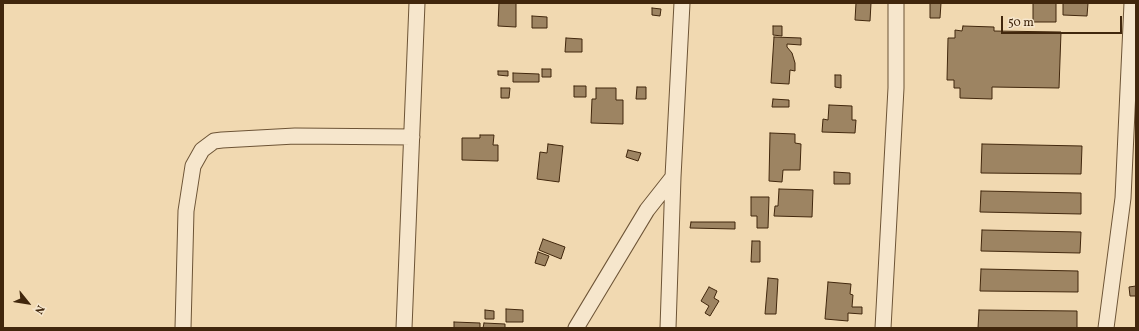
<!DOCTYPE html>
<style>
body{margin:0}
#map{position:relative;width:1139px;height:331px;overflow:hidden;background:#f1d9b1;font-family:Vollkorn,serif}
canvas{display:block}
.frame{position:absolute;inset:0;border:4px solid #41270d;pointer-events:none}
.north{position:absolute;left:8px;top:283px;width:40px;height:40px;-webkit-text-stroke:3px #f6e6cc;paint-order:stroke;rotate:120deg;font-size:11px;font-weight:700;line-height:16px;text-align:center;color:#41270d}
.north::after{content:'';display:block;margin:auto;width:14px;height:18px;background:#41270d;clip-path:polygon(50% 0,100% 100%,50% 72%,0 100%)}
.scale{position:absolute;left:1001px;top:16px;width:121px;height:18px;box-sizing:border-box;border:2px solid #41270d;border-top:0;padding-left:5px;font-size:12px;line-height:14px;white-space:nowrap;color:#41270d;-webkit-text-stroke:3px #f6e6cc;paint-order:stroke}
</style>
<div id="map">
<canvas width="1139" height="331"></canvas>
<div class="frame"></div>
<div class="north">N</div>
<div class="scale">50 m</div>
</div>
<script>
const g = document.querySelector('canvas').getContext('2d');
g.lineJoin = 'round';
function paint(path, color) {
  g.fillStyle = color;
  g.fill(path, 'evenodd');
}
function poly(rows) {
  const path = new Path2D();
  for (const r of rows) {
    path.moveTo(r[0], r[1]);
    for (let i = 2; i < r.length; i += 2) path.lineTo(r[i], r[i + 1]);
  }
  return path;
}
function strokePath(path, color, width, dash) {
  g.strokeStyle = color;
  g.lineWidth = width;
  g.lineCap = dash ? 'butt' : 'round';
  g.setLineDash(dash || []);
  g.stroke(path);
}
const building = poly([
 [499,3,516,3,516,27,498,26,499,3],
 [856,3,871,3,870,21,855,20,856,3],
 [930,3,941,3,940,18,930,18,930,3],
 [1033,3,1056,3,1056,22,1033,22,1033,3],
 [1063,3,1088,3,1087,16,1063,15,1063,3],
 [652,8,661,9,660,16,652,15,652,8],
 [532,16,547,17,547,28,532,28,532,16],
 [773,26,782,26,782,36,773,35,773,26],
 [963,26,994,27,994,31,1061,32,1059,88,992,87,992,99,960,98,960,88,954,88,954,80,947,80,948,38,955,38,955,30,962,31,963,26],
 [774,37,801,38,801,45,787,44,787,47,792,53,795,63,795,71,790,70,789,84,771,83,774,37],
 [566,38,582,39,582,52,565,52,566,38],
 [542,69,551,69,551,77,542,77,542,69],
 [498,71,508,71,508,76,498,75,498,71],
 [513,73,539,74,539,82,513,82,513,73],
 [835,75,841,75,841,88,835,87,835,75],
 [574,86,586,86,586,97,574,97,574,86],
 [637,87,646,87,646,99,636,99,637,87],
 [501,88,510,88,509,98,501,98,501,88],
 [596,88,616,88,616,100,623,100,623,124,591,123,592,99,596,99,596,88],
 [773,99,789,100,789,107,772,107,773,99],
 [829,105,852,106,852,120,856,120,855,133,822,132,823,119,828,120,829,105],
 [770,133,795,134,795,143,801,144,800,170,783,170,782,182,769,181,770,133],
 [480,135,494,135,493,145,498,145,498,161,462,160,462,138,480,138,480,135],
 [548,144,563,146,559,182,537,179,540,152,547,153,548,144],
 [982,144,1082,146,1081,174,981,173,982,144],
 [628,150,641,153,638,161,626,157,628,150],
 [834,172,850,173,850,184,834,184,834,172],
 [779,189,813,190,812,217,774,216,775,206,778,206,779,189],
 [981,191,1081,193,1081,214,980,212,981,191],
 [751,197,769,197,768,228,757,228,757,216,751,216,751,197],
 [691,222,735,222,735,229,690,228,691,222],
 [982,230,1081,232,1080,253,981,251,982,230],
 [543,239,565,247,561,259,539,250,543,239],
 [752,241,760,241,760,262,751,262,752,241],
 [538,252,549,256,545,266,535,263,538,252],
 [981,269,1078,271,1078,292,980,291,981,269],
 [768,278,778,279,776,314,765,314,768,278],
 [828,282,851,284,850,294,853,295,852,307,862,307,862,314,848,313,848,321,825,319,828,282],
 [1136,286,1136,296,1130,296,1129,287,1136,286],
 [709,287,717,291,714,298,719,301,710,316,705,313,709,306,701,301,709,287],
 [506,309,523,310,523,322,506,322,506,309],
 [485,310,494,311,494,319,485,319,485,310],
 [979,310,1077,311,1077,328,978,328,979,310],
 [454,322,480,323,480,328,454,328,454,322],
 [484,323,505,324,505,328,483,328,484,323]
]);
const street = poly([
 [183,328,186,211,193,166,202,150,214,141,222,140,295,136,412,137],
 [404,328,417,3],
 [576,328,647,210,673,177],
 [668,328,673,177,682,3],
 [883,328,896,88,896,3],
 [1106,328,1123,198,1132,3]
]);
paint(building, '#9d8462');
strokePath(building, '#41270d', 1);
strokePath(street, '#6d5436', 17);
strokePath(street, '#f6e6cc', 15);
</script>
